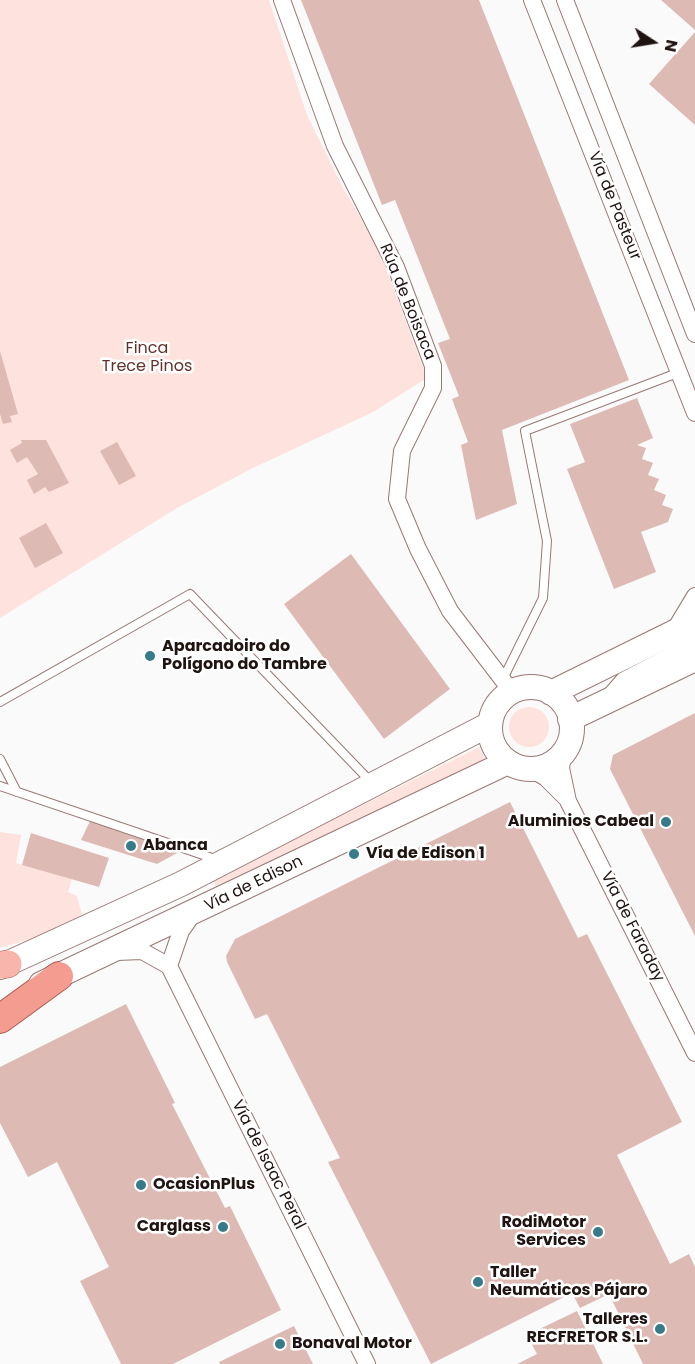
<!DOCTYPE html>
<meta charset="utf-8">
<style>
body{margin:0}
#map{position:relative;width:695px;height:1364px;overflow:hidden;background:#fafafa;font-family:Poppins,sans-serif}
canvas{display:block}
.north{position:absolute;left:623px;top:12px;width:60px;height:60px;-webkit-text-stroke:4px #fff;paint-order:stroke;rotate:102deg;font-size:16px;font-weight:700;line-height:24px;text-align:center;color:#201412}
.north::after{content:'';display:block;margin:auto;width:21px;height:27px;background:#201412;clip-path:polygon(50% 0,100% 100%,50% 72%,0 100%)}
</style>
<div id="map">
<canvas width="695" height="1364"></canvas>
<div class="north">N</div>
</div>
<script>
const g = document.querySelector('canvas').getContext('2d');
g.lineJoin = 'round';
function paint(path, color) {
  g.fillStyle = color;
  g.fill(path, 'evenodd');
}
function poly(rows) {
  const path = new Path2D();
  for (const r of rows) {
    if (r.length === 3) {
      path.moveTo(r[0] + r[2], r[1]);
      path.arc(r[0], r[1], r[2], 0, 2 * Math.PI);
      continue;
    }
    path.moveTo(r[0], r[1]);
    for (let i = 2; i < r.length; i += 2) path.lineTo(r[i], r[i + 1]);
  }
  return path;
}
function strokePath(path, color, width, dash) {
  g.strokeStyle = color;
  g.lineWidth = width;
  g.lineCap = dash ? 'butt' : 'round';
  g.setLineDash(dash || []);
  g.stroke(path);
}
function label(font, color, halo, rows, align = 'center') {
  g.font = font + ' Poppins,sans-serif';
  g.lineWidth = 5;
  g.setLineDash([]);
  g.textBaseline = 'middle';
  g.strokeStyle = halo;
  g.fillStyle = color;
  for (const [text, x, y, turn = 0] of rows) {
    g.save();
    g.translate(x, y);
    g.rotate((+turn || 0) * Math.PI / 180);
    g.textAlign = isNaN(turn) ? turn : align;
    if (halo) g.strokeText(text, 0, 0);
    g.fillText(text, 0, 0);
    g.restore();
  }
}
const green = poly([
 [0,0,269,0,307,115,343,188,378,247,427,378,373,412,253,468,177,508,0,618],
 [529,727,20],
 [479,747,485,759,217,889,213,880],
 [0,832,21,835,16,863,72,879,68,892,77,896,82,915,37,937,0,948]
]);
const building = poly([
 [301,0,479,0,629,380,502,430,517,504,476,520,461,445,468,442,452,399,459,396,438,343,450,339,395,200,382,205],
 [661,0,695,0,695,30],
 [695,32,695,125,649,84],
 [0,351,18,414,10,416,12,422,3,424,0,414],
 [637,398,653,438,637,445,646,448,642,459,653,463,648,475,659,479,654,490,666,495,662,505,673,509,668,522,641,532,656,572,614,589,567,469,585,462,570,424],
 [21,440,46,440,69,483,49,492,45,487,34,494,27,480,38,474,27,457,17,463,10,450,22,443],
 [117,442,136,476,119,485,100,451],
 [46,523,63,553,35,568,19,538],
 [351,554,450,689,384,739,284,604],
 [695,713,695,936,610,769,613,755],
 [510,802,578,938,587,934,682,1122,617,1155,670,1264,689,1254,695,1267,695,1364,643,1364,609,1294,580,1308,572,1293,431,1364,328,1162,340,1158,267,1014,255,1019,227,962,226,956,235,939],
 [90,821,179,852,157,864,81,840],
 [31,833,109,858,99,887,22,865],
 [126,1004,175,1103,172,1104,225,1208,230,1206,281,1310,173,1364,121,1364,80,1281,109,1267,57,1162,28,1177,0,1123,0,1067],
 [577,1311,603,1364,517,1364,537,1354,527,1335],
 [294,1326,313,1364,220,1364,219,1362]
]);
const service = poly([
 [503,679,543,598,547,541,525,431,680,372],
 [0,702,190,594,371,782],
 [0,759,17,792],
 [0,786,218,860]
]);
const minor = poly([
 [282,0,335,146,396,267,433,366,433,388,402,451,397,499,418,549,450,611,512,692],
 [532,0,695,413],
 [565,0,695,334],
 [674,631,695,596],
 [611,695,624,680,695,643],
 [563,754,561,768,568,801,695,1053],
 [531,769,546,778,566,798],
 [116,952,142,951,169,966,181,931,193,914],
 [169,966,367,1364]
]);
const secondary = poly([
 [531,728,41],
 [551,693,695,622],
 [570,719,695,659],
 [0,967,181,884,490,724],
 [41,984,508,762]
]);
const primary = poly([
 [0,965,8,964]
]);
const trunk = poly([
 [0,1019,59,976]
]);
const markers = [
 [150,656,6,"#377a8a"],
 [666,822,6,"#377a8a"],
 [131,846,6,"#377a8a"],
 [354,854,6,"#377a8a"],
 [141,1185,6,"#377a8a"],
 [223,1227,6,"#377a8a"],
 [598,1232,6,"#377a8a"],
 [478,1282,6,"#377a8a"],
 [660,1329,6,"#377a8a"],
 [280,1344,6,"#377a8a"]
];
const streetNames = [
 ["Vía de Pasteur",614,206,68],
 ["Rúa de Boisaca",407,302,68],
 ["Vía de Edison",254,884,-26],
 ["Vía de Faraday",632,927,63],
 ["Vía de Isaac Peral",268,1165,63]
];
const parkNames = [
 ["Finca",147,349],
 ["Trece Pinos",147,367]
];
const poiNames = [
 ["Aparcadoiro do",162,647],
 ["Polígono do Tambre",162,665],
 ["Aluminios Cabeal",654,822,"right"],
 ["Abanca",143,846],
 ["Vía de Edison 1",366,854],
 ["OcasionPlus",153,1185],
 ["RodiMotor",586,1223,"right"],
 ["Services",586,1241,"right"],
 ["Carglass",211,1227,"right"],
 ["Taller",490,1273],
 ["Neumáticos Pájaro",490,1291],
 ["Talleres",648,1320,"right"],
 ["RECFRETOR S.L.",648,1338,"right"],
 ["Bonaval Motor",292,1344]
];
paint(green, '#fee2de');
paint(building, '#debab4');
strokePath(service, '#997873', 10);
strokePath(minor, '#997873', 18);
strokePath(secondary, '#997873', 26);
strokePath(primary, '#a85c52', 28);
strokePath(trunk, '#a85c52', 30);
strokePath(service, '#fff', 8);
strokePath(minor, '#fff', 16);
strokePath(secondary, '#fff', 24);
strokePath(primary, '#f7b5ac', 27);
strokePath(trunk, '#f49c90', 28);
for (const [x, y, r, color] of markers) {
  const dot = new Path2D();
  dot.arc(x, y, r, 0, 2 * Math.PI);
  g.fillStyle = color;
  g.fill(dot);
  strokePath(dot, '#fff', 2);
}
label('16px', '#201412', '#fff', streetNames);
label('16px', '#61322b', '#fff', parkNames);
label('bold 16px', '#201412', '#fff', poiNames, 'left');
</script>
